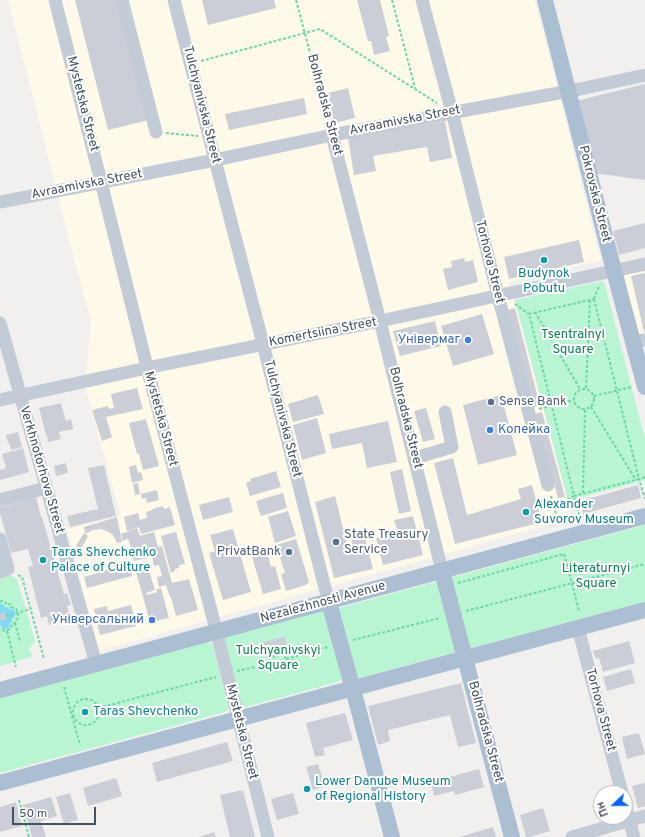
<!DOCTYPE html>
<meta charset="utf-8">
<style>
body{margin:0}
#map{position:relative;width:645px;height:837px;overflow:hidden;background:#f2f0ef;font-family:Overpass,sans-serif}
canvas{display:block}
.north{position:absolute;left:593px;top:785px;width:40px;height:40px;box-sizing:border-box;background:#fff;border:1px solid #b5babf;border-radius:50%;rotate:248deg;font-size:11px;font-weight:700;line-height:16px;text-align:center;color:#455260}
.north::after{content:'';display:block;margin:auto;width:14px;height:18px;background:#0464f8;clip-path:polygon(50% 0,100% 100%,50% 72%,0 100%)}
.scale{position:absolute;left:12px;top:807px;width:84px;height:18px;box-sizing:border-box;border:2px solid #455260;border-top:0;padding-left:5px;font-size:12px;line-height:14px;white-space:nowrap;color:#455260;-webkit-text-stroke:3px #fff;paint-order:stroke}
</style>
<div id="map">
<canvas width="645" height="837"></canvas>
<div class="north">Пн</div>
<div class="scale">50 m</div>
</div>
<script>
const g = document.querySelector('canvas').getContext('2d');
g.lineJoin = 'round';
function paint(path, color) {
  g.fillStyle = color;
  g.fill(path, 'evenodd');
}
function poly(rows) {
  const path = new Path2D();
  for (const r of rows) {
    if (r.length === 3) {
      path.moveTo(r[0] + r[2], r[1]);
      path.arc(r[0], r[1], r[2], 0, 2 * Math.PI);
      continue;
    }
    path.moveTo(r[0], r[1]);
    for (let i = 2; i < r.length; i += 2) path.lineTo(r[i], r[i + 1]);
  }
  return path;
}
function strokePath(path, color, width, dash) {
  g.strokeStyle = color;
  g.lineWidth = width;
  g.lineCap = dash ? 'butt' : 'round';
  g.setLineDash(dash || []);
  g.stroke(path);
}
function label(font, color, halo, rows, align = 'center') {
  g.font = font + ' Overpass,sans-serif';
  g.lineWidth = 4;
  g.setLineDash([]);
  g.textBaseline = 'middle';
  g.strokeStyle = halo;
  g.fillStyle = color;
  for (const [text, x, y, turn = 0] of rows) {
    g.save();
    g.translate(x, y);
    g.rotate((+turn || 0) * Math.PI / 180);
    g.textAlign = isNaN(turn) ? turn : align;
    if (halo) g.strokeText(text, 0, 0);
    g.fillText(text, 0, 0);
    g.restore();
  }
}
const commercial = poly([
 [8,0,535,0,601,260,509,282,572,518,99,651,67,529,121,516,85,387,91,322,66,228],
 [645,267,645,338,637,339,619,273]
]);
const green = poly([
 [604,281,645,439,645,480,568,501,515,300],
 [645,525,645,602,358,678,339,608],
 [8,574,17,579,35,641,29,649,32,656,31,657,0,666,0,576],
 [324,609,344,678,338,682,249,706,246,707,241,705,221,638],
 [206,642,211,643,213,646,228,706,228,710,225,712,0,773,0,697]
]);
const water = poly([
 [0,604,3,604,6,608,8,607,9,609,14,610,15,613,15,616,12,619,12,622,10,623,9,627,6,629,3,629,0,625]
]);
const building = poly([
 [75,0,119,0,149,120,108,130],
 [202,0,274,0,276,8,208,25],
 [357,0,380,0,389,36,386,37,390,51,374,55,371,41,368,41],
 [645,84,645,180,593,173,576,101],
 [348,88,355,118,334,123,328,93],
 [304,98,307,114,229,130,225,114],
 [445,121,452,158,430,162,427,147,373,156,376,171,354,175,348,138],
 [645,223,645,248,619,255,613,231],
 [579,240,584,262,509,279,504,257],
 [464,258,465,262,473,260,478,282,448,290,443,269,452,267,451,261],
 [645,273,645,332,644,332,631,276],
 [515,308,540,406,533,407,507,310],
 [482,314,494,354,453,366,441,326],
 [435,321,441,346,400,356,393,331],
 [137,388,143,409,106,417,112,437,102,441,92,410,108,406,109,409,114,408,111,394],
 [318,395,324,414,293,422,288,404],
 [501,395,517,455,478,465,463,405],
 [61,403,66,421,71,419,73,429,59,432,61,439,48,442,47,435,46,435,39,408],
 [426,408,435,439,423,442,414,411],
 [542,412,565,497,558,498,535,414],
 [317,418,326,453,302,460,293,425],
 [146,419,159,466,143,470,139,454,137,454,129,423],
 [388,421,397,462,367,468,362,443,332,449,329,434],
 [18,432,22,447,11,450,9,443,8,443,6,435],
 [23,448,29,472,0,480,0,470,6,468,2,454],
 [453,458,467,515,521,499,518,489,532,485,542,522,455,544,434,463],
 [66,463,68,473,56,476,54,466],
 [104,465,116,516,70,527,67,516,98,509,88,468],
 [136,465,138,473,141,472,143,480,132,483,129,467],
 [402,469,411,511,399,514,390,472],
 [276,471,281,487,250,496,246,483,251,481,250,479],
 [138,483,140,494,135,495,133,484],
 [638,485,641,498,583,514,580,501],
 [157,490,159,500,147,503,146,498,142,499,141,494],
 [283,493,287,508,261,516,256,501],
 [335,496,348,548,353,546,351,537,364,534,373,569,334,578,315,502],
 [36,497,41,517,42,517,64,594,67,593,71,605,67,606,71,619,49,625,47,616,41,618,28,567,33,566,28,549,11,553,0,513,0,507],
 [229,497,233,512,203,520,199,505],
 [163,506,164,509,170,507,175,525,141,534,139,527,127,531,124,517,138,513,140,520,147,518,146,512,153,510,152,509],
 [288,511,296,536,275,543,268,517],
 [413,516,423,555,383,565,376,538,391,534,390,531,397,529,394,520],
 [117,517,122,542,117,543,113,535,109,532,101,529,93,530,85,534,84,527],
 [137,528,140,536,154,532,158,547,162,546,172,583,189,579,198,610,176,616,171,597,170,597,166,585,159,587,157,577,162,576,159,565,154,566,152,557,134,561,132,554,133,554,128,539,123,541,121,534],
 [233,529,251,592,223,600,209,553,215,551,210,535],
 [176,532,185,564,179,565,179,568,175,569,175,571,171,573,161,536],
 [84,533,88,536,81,549,76,546],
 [296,539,309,582,306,585,286,591,281,574,285,573,276,545],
 [266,549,271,567,275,566,281,589,263,594,251,553],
 [134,562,137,570,148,567,155,590,146,593,147,595,157,592,156,590,161,588,169,618,150,622,136,572,131,573,132,576,87,588,84,577],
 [131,605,136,626,100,635,94,609,107,606,108,611],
 [5,612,7,619,0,621,0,614],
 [285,637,288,649,266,654,263,642],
 [629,641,635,663,603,672,599,658,596,659,593,651],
 [631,669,635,683,607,691,603,677],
 [461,683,476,743,458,747,450,715,388,730,390,741,378,745,368,706],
 [345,713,353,740,323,748,325,755,315,757,306,723],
 [639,733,645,754,627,759,622,737],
 [227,742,233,761,157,782,152,763],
 [318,764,325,786,313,790,306,767],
 [479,769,484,787,455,795,454,791,434,796,431,782],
 [116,778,122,796,88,806,83,788],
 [645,783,645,806,638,808,632,786],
 [243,790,255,837,230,837,220,795],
 [70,793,78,820,64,824,56,797],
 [293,793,299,814,277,820,271,799],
 [51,797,57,816,41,821,46,837,32,837,23,805],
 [16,802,22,826,0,832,0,807],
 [543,808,550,831,530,837,526,837,520,815],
 [493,827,496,837,459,837],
 [214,832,216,837,199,837]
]);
const path = poly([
 [296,0,329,124],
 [392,0,415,88],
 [201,61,320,29,437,103],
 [166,133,198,136],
 [594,299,639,479,574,496,529,314,594,299],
 [594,299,599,286],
 [515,304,529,314],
 [535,312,580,389],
 [586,388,590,300],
 [584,399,10],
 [594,396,631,387],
 [591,407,636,480],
 [539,409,574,400],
 [645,477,639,479,645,499],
 [583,493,585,409],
 [551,496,559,524],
 [554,507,574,496,580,518],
 [18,575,22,577,44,659],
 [458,583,564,554,579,611],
 [0,601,5,602,7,605,10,604,11,607,16,609,18,614,18,618,15,621,15,623,12,624,10,629,5,631,0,629],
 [466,611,645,564],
 [6,616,31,609],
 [15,623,20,641],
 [7,631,16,667],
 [353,640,440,618],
 [286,659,328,647],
 [273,663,273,659,274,656,277,654,280,653,284,655,286,659],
 [273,663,276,666,280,667,284,665,286,663,286,659],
 [237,671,273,663],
 [64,687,80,745],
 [86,712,13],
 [98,708,216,677],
 [19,800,29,837]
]);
const minor = poly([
 [55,0,101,182,150,379,213,618,268,837],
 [122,0,156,132],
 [174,0,215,160,263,344,325,588,329,602],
 [422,0,452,112,498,296,548,485],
 [332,135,380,321,442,571],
 [0,202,215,160,332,135,580,89,645,75],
 [0,323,96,664],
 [633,342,645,340],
 [0,400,156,366,380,321,645,264],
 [415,458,452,447,445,412],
 [0,500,46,488],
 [0,539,8,569,0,572],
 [578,628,622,793],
 [625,805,634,837],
 [572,837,645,816]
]);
const major = poly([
 [545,0,614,271,645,387],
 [442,571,512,837],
 [329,602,357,704,392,837],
 [0,690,645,516],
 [0,783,238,719,645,610]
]);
const markers = [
 [544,260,4,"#0f9aa8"],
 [468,340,4,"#3f7fe0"],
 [491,402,4,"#5c6f8a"],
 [490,430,4,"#3f7fe0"],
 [526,512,4,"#0f9aa8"],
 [336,542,4,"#5c6f8a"],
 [289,552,4,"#5c6f8a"],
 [43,560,4,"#0f9aa8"],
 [152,620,4,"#3f7fe0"],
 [85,712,4,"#0f9aa8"],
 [307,789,4,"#0f9aa8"]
];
const streetNames = [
 ["Mystetska Street",82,104,76],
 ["Tulchyanivska Street",201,105,76],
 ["Bolhradska Street",324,105,75],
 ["Avraamivska Street",405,121,-11],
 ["Avraamivska Street",87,185,-11],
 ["Pokrovska Street",594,194,76],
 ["Torhova Street",489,262,76],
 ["Komertsiina Street",323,333,-11],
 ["Bolhradska Street",405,418,76],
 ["Mystetska Street",160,419,75],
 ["Tulchyanivska Street",282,419,76],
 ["Verkhnotorhova Street",41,470,74],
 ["Nezalezhnosti Avenue",323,603,-15],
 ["Torhova Street",600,710,75],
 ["Mystetska Street",241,732,76],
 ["Bolhradska Street",485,732,75]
];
const cultureNames = [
 ["Budynok",544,274,"center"],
 ["Pobutu",544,289,"center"],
 ["Alexander",534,505],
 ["Suvorov Museum",534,520],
 ["Taras Shevchenko",51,553],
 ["Palace of Culture",51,568],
 ["Taras Shevchenko",93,712],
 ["Lower Danube Museum",315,782],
 ["of Regional History",315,797]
];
const parkNames = [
 ["Tsentralnyi",573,335],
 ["Square",573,350],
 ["Literaturnyi",596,569],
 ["Square",596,584],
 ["Tulchyanivskyi",278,651],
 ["Square",278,666]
];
const shopNames = [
 ["Універмаг",460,340],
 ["Копейка",498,430,"left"],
 ["Універсальний",144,620]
];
const serviceNames = [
 ["Sense Bank",499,402],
 ["State Treasury",344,535],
 ["Service",344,550],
 ["PrivatBank",281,552,"right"]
];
paint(commercial, '#fef9e8');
paint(green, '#b9f4d3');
paint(water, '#82d9f6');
paint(building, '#cbced6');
strokePath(path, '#6dd7a7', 2, [3, 2]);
strokePath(minor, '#c2cbd6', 13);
strokePath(major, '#acbed2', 16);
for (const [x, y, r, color] of markers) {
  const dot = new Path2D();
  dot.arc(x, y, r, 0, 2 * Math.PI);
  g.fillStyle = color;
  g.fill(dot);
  strokePath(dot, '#fff', 1.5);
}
label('13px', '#455260', '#fff', streetNames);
label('13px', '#0d838f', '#fff', cultureNames, 'left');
label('13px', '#0c854e', '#fff', parkNames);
label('13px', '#366cbe', '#fff', shopNames, 'right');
label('13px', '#4e5e75', '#fff', serviceNames, 'left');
</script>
